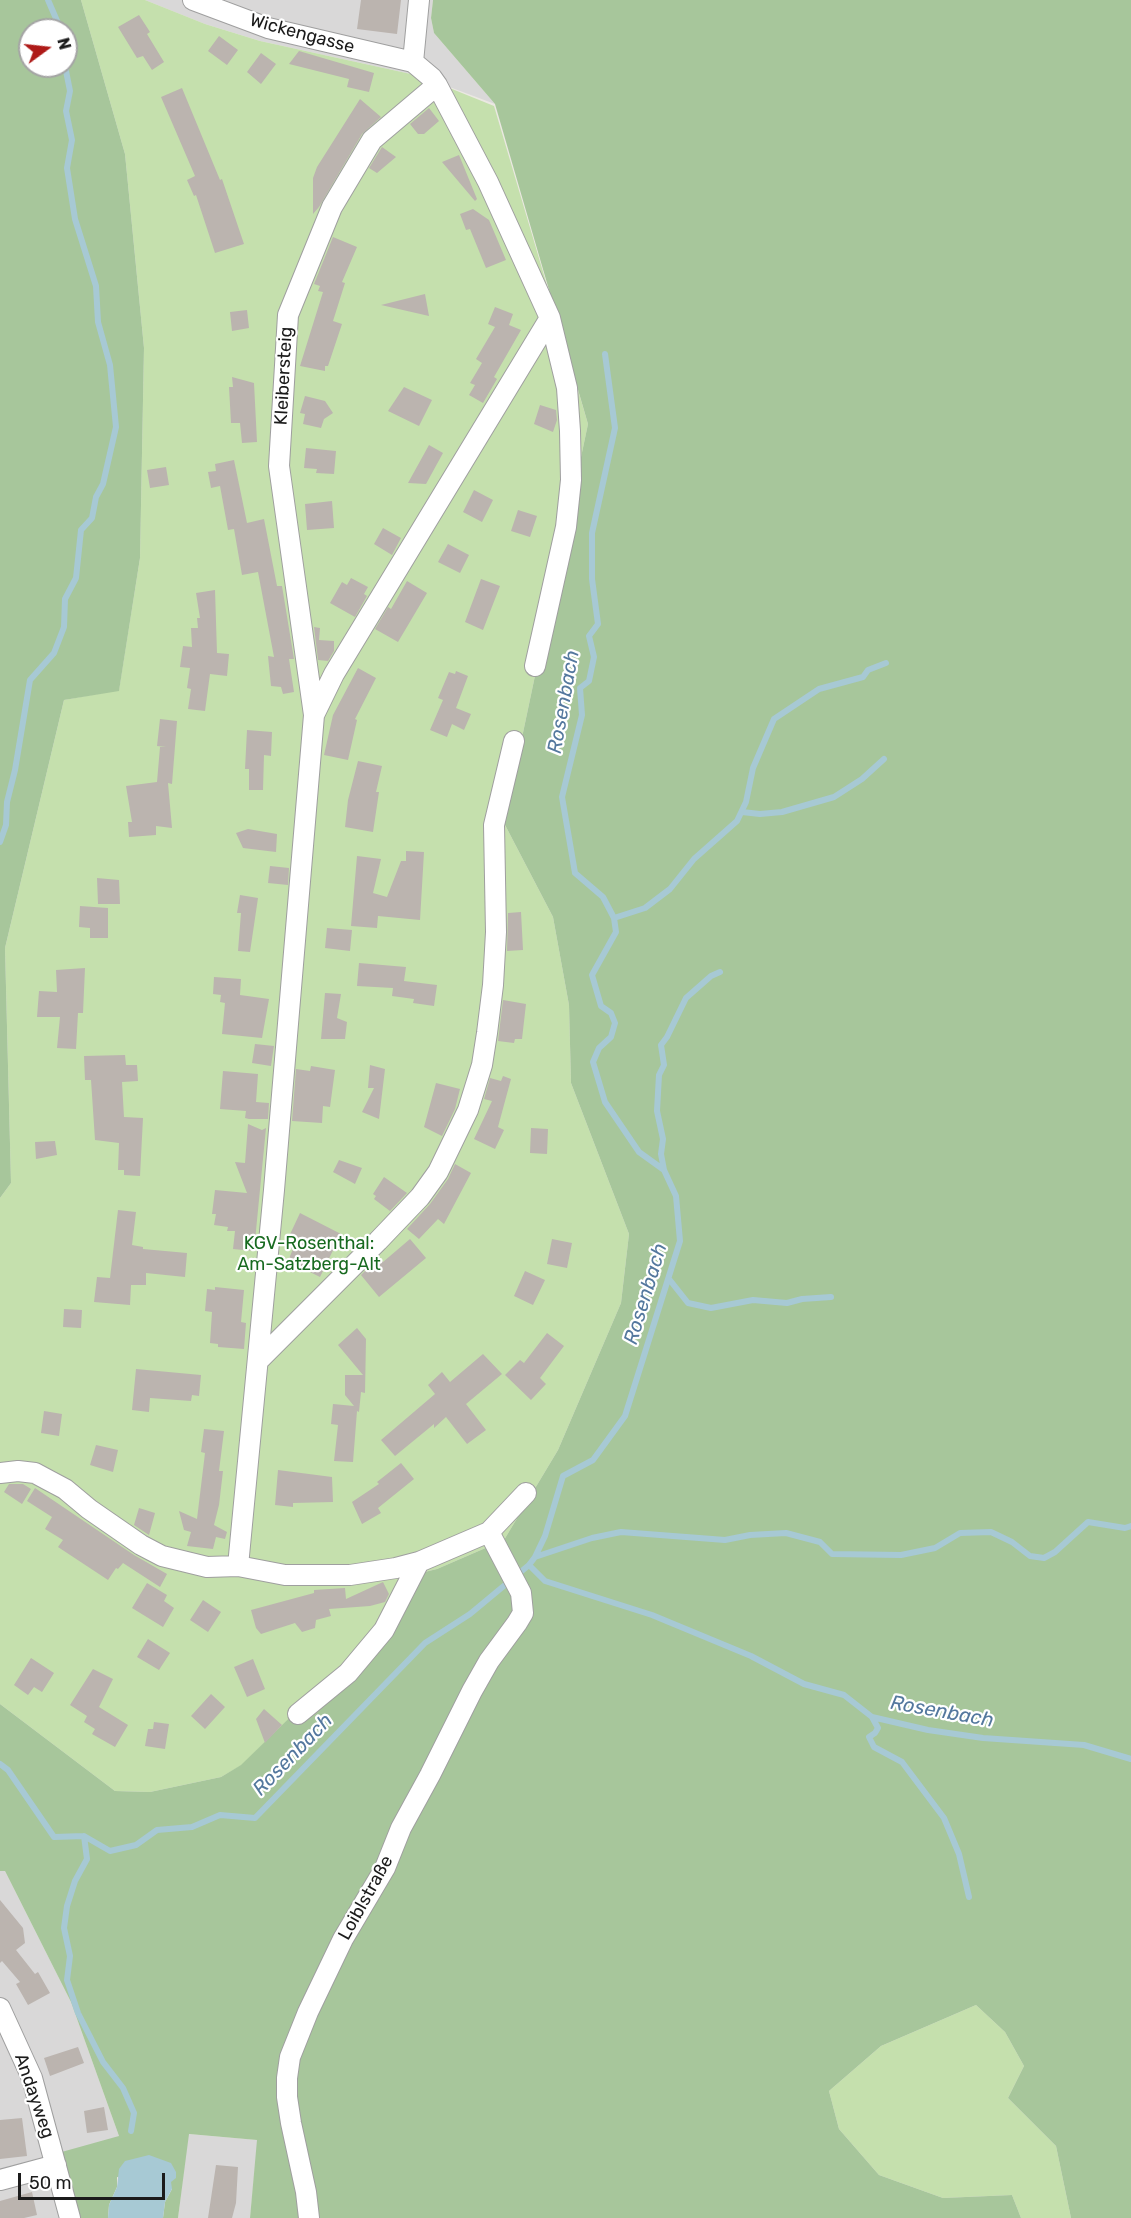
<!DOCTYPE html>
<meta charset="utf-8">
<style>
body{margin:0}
#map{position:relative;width:1131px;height:2218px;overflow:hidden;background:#ebe8e2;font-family:Rubik,sans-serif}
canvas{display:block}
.north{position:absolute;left:18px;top:18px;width:60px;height:60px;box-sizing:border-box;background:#fff;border:2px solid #a4a4a4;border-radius:50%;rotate:75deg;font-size:16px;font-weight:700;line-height:24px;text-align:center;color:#1b1b1b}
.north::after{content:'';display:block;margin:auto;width:21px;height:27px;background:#ae1a18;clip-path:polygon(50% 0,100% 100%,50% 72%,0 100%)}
.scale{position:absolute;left:18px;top:2173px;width:147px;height:27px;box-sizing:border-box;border:3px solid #1b1b1b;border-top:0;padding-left:8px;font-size:18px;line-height:21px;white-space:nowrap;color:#1b1b1b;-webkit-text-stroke:4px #fff;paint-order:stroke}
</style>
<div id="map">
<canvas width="1131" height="2218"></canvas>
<div class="north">N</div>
<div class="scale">50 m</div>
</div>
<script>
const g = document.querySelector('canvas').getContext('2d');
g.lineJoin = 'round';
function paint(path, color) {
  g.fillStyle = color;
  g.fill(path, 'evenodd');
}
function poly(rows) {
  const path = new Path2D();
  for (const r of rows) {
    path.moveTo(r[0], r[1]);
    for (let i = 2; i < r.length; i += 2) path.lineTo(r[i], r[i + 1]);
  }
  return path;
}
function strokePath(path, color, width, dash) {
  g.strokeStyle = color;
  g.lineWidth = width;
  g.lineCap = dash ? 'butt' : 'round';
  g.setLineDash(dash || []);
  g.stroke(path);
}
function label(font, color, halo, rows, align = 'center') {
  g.font = font + ' Rubik,sans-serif';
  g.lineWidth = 4.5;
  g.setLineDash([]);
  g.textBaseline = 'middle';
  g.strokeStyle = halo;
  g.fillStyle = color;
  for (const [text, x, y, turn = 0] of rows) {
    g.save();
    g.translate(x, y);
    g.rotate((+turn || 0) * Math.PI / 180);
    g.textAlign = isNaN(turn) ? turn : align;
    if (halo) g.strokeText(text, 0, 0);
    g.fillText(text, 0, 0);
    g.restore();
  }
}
const residential = poly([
 [145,0,433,0,431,18,434,33,495,104,420,76,260,41,205,24],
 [0,1871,5,1871,71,2002,119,2136,77,2218,0,2218],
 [188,2134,258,2140,250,2218,178,2218]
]);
const grass = poly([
 [81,0,145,0,205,24,260,41,420,76,494,106,588,424,504,823,553,917,569,1005,571,1083,629,1234,621,1303,558,1450,504,1540,437,1569,408,1576,378,1626,352,1657,242,1765,221,1777,150,1792,115,1791,0,1704,0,1198,11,1183,5,948,64,700,119,690,140,558,144,348,125,154],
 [976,2005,1005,2032,1024,2066,1008,2098,1056,2146,1071,2218,1021,2218,1012,2195,943,2198,879,2175,839,2129,829,2091,881,2046]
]);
const forest = poly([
 [0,0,81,0,125,154,144,348,140,558,119,691,64,700,5,948,11,1183,0,1198],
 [30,30,66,30,66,66,30,66],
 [433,0,1131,0,1131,2218,1071,2218,1056,2146,1008,2098,1024,2066,1005,2032,976,2005,881,2046,829,2091,839,2129,879,2175,943,2198,1012,2195,1021,2218,250,2218,257,2140,189,2134,178,2218,163,2218,165,2202,172,2189,117,2177,117,2187,109,2205,108,2218,77,2218,58,2153,119,2136,71,2002,5,1871,0,1871,0,1704,115,1791,150,1792,221,1777,241,1765,352,1657,378,1626,408,1576,437,1569,504,1540,558,1450,621,1303,629,1234,571,1083,569,1005,553,917,504,823,588,424,495,104,434,33,431,18]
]);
const water = poly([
 [149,2155,171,2163,176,2172,176,2178,171,2182,172,2189,165,2202,163,2218,108,2218,109,2205,117,2187,119,2169,125,2161]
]);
const stream = poly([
 [48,0,61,30],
 [742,812,760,814,782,812,834,797,862,779,884,759],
 [0,842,6,825,7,802,15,770,30,680,54,653,64,627,65,599,76,578,81,530,92,518,96,497,103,484,116,427,110,365,98,322,96,286,75,219,67,168,72,140,66,111,70,91,65,66],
 [614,918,645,908,670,889,694,859,737,821,746,802,753,768,774,719,819,689,863,677,868,670,886,663],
 [664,1170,661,1154,663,1139,657,1111,659,1075,664,1065,661,1045,667,1037,686,998,711,976,720,972],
 [669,1279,688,1303,711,1308,753,1300,787,1303,802,1299,831,1297],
 [535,1557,592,1538,621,1532,725,1540,750,1535,786,1533,820,1542,832,1554,901,1555,935,1548,960,1533,991,1532,1012,1542,1030,1556,1044,1558,1055,1552,1088,1522,1125,1528,1131,1526],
 [529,1565,545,1581,652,1615,751,1656,804,1684,844,1695,872,1717,928,1730,983,1738,1084,1745,1131,1759],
 [872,1717,878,1728,875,1733,869,1737,874,1747,902,1762,944,1818,959,1854,969,1897],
 [0,1764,8,1770,54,1837,84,1836,110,1851,136,1845,157,1830,192,1827,220,1815,255,1818,425,1643,470,1614,529,1565,535,1557,545,1536,563,1476,593,1460,625,1416,680,1241,676,1196,664,1170,639,1152,605,1102,593,1062,599,1048,611,1037,615,1023,611,1013,601,1006,592,975,616,932,614,918,603,897,575,873,562,797,582,715,580,688,589,681,594,657,589,636,598,624,592,579,592,533,615,428,605,354],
 [84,1836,87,1859,75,1881,67,1906,64,1928,70,1956,67,1980,78,2013,103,2062,123,2088,134,2113,131,2131]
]);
const building = poly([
 [361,0,401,0,397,34,357,29],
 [139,15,150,32,147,34,164,62,152,70,143,56,137,58,118,27],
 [219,36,238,50,227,65,208,51],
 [299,51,374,73,369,92,347,87,349,79,289,64],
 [261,53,276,64,261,84,247,72],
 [182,88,220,180,222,179,244,244,215,253,196,195,194,196,187,180,195,176,161,97],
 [360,99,381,117,362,134,319,207,313,214,313,178,317,167],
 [429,108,439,121,424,134,418,134,410,124],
 [382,147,396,157,377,173,369,168],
 [459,155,477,199,475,201,442,162],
 [473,209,489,220,506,260,486,268,470,229,466,230,460,214],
 [333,237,357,247,342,282,345,283,333,321,342,324,328,366,325,366,325,371,300,366,323,292,318,291,320,286,314,284],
 [425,294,429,316,381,305],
 [495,307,513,314,509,325,521,330,494,377,497,379,483,403,469,395,475,385,470,383,482,363,476,359,495,327,488,324],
 [247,310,249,328,232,331,230,312],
 [232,377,254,383,257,442,242,443,240,423,231,423,229,387,233,387],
 [404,387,432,400,419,426,388,411],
 [305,396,325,401,333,413,324,419,321,428,303,424,305,414,300,413],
 [540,405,556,410,557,420,553,432,534,424],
 [429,445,443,453,426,484,408,483],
 [306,448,336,451,334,474,316,473,317,469,304,468],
 [234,460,247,523,264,519,277,586,282,586,294,659,289,659,294,692,283,694,281,687,271,686,268,656,274,657,258,572,242,575,234,529,228,530,220,486,211,488,208,472,216,471,215,464],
 [166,467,169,485,150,488,147,470],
 [474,490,493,500,482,522,463,512],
 [332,501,334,528,307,530,305,504],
 [518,510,537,516,530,537,511,531],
 [383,528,401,538,392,555,374,544],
 [448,544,469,555,460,573,438,562],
 [351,578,368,587,364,594,367,596,355,617,330,603,342,582,347,585],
 [481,579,500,586,483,630,465,622],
 [407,581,427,593,398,642,375,629,388,607,391,609],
 [215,590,217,653,229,654,227,676,210,674,205,711,188,709,191,689,187,688,190,668,180,667,183,646,192,647,191,628,198,628,197,618,200,618,196,593],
 [314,627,320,628,319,640,334,641,334,651,328,661,318,660],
 [358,668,376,678,355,719,357,720,348,760,324,755,333,715],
 [456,671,468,676,456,708,471,714,464,730,452,724,447,737,430,730,443,700,438,698,449,672,455,674],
 [160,719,177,721,172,784,168,783,172,828,156,826,156,835,129,837,128,822,132,822,126,786,157,782,160,747,166,747,157,746],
 [247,730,272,732,271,756,264,755,263,790,249,790,249,769,245,769],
 [358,761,382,766,376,792,379,792,373,832,345,827,348,800],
 [248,829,277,834,276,852,243,848,236,833],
 [406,851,424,852,420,920,378,916,377,928,351,926,357,856,381,859,373,893,387,897,401,861,406,861],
 [270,866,289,868,288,885,268,883],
 [97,878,119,880,120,904,98,904],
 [240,895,258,898,250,952,238,951,241,913,237,913],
 [80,906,108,908,108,938,90,938,90,928,79,927],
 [521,912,523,950,507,951,508,913],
 [327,928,352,930,350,951,325,948],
 [359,963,406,967,404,981,437,985,434,1006,413,1003,414,999,392,996,393,988,357,986],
 [85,968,83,1013,78,1013,76,1049,57,1048,60,1017,37,1017,39,991,57,992,56,970],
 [214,977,241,979,240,995,269,999,262,1038,222,1034,225,1003,220,1002,221,995,213,994],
 [325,993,341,994,337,1018,347,1022,345,1039,321,1039],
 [503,1000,526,1004,522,1039,515,1039,514,1043,498,1041],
 [255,1044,274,1046,271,1066,252,1063],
 [125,1055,126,1065,137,1065,138,1081,122,1082,124,1117,143,1118,140,1176,124,1175,124,1170,118,1170,119,1143,95,1140,91,1080,85,1080,84,1056],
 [370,1065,385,1069,379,1119,362,1112,374,1088,368,1088],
 [311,1066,335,1070,330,1107,323,1106,322,1123,292,1121,296,1069,310,1071],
 [223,1071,258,1074,256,1102,269,1103,268,1119,249,1119,245,1118,246,1111,220,1109],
 [503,1076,511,1079,498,1127,504,1130,495,1149,474,1139,492,1101,484,1099,490,1078,501,1081],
 [436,1083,460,1089,455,1109,442,1136,424,1127],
 [248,1124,262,1130,266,1128,254,1251,233,1249,235,1231,227,1231,228,1227,214,1225,216,1214,212,1214,215,1190,247,1193,235,1162,245,1163],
 [531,1128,548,1129,547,1154,530,1153],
 [55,1141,57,1155,36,1159,35,1142],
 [339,1160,362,1168,355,1184,333,1172],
 [455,1164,471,1173,444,1224,438,1219,419,1239,407,1229,430,1204,448,1179],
 [384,1177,407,1193,390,1211,374,1199,376,1196,373,1194],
 [118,1210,136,1212,132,1245,143,1247,143,1249,187,1253,185,1277,146,1273,146,1285,131,1285,130,1305,94,1302,97,1277,110,1278],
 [300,1213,341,1234,320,1277,288,1261,293,1249,285,1245],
 [410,1239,426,1258,379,1297,361,1275,379,1257,383,1262],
 [552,1239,572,1243,567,1268,547,1264],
 [525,1271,545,1280,533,1305,514,1296],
 [215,1287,244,1290,241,1322,246,1323,244,1349,218,1347,218,1344,210,1343,212,1312,205,1311,207,1289,215,1290],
 [64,1309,82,1310,81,1328,63,1327],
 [357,1328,366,1339,365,1393,361,1392,359,1412,357,1411,353,1462,334,1461,338,1425,331,1424,333,1404,354,1406,345,1395,345,1375,363,1375,338,1345],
 [547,1333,564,1346,540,1378,546,1384,531,1400,505,1375,520,1360,524,1363],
 [483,1354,502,1374,466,1404,486,1430,467,1444,446,1417,434,1428,434,1424,395,1456,381,1440,435,1394,428,1385,442,1372,450,1382],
 [136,1369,201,1375,199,1396,192,1395,191,1401,150,1398,149,1412,132,1410],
 [44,1411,62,1414,59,1436,41,1433],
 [204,1429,224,1431,219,1471,223,1471,219,1505,214,1525,227,1532,225,1539,216,1537,213,1549,187,1546,191,1532,184,1530,179,1511,197,1519,205,1453,201,1452],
 [96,1445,118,1450,113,1472,90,1465],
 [401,1463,414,1479,378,1508,381,1513,362,1524,352,1502,379,1484,377,1482],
 [278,1470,332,1477,333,1502,293,1503,293,1507,275,1505],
 [9,1484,23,1484,31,1489,22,1504,4,1492],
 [35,1488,134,1555,167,1574,160,1587,123,1563,118,1569,116,1568,108,1580,58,1547,63,1540,45,1529,52,1517,27,1501],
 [139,1508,155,1513,149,1535,134,1525],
 [383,1582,389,1594,385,1602,370,1606,329,1609,331,1616,316,1620,315,1628,302,1632,295,1623,261,1634,256,1628,251,1610,314,1593,314,1590,345,1588,346,1599],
 [147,1583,167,1595,164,1601,174,1608,163,1627,132,1608],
 [203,1600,221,1612,208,1632,190,1620],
 [148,1639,170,1653,159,1670,137,1657],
 [31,1658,54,1673,42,1692,34,1687,28,1695,14,1685],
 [253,1659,265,1689,247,1697,234,1667],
 [93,1669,113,1679,99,1707,128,1725,115,1747,92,1734,95,1729,84,1722,87,1716,70,1705],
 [211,1694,225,1707,205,1729,191,1716],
 [264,1709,282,1725,265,1743,256,1719],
 [154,1722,169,1724,165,1749,145,1746,148,1729,153,1729],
 [0,1900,23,1928,25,1943,16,1950,35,1974,38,1972,50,1993,28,2005,16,1984,20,1982,2,1961,0,1963],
 [78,2047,84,2063,50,2076,44,2058],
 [104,2107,108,2130,87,2133,84,2111],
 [22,2118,27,2156,0,2159,0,2120],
 [216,2165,238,2167,236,2203,232,2218,208,2218],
 [32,2192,37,2215,24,2218,0,2218,0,2201]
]);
const minor = poly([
 [193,0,268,28,413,62,432,78,437,85,488,182,550,318,567,388,570,431,571,480,566,527,535,666],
 [413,62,419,0],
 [314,715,279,466,288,315,332,207,372,140,437,85],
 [258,1361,378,1241,420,1197,438,1172,468,1110,482,1065,487,1033,493,985,496,932,494,825,514,741],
 [0,1473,18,1471,35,1473,48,1480,65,1489,89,1509,141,1545,162,1556,207,1567,238,1566,285,1575,350,1575,396,1568,419,1562,489,1532,526,1493],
 [238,1566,274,1190,314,715,334,674,550,318],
 [298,1714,348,1673,384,1630,419,1562],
 [0,2008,32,2078,70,2218],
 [0,2180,56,2165],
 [309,2218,306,2192,291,2123,287,2097,287,2078,290,2057,308,2012,343,1939,385,1868,401,1828,430,1775,472,1691,489,1661,517,1623,523,1613,521,1593,489,1532]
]);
const streetNames = [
 ["Wickengasse",302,34,15],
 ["Kleibersteig",284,376,-87],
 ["Loiblstraße",366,1898,-61],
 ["Andayweg",34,2096,71]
];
const parkNames = [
 ["KGV-Rosenthal:",309,1244],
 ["Am-Satzberg-Alt",309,1265]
];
const waterNames = [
 ["Rosenbach",564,702,-80],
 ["Rosenbach",646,1294,-73],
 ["Rosenbach",942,1712,10],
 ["Rosenbach",293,1755,-46]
];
paint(residential, '#d9d8d8');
paint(grass, '#c5e0ad');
paint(forest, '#a7c69b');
paint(water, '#a7c9d4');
strokePath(stream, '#a7c9d4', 6);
paint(building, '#bbb4af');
strokePath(minor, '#9f9f9f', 22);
strokePath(minor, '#fff', 20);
label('18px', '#1b1b1b', '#fff', streetNames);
label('18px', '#186a20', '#fff', parkNames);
label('italic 20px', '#54789e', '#fff', waterNames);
</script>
